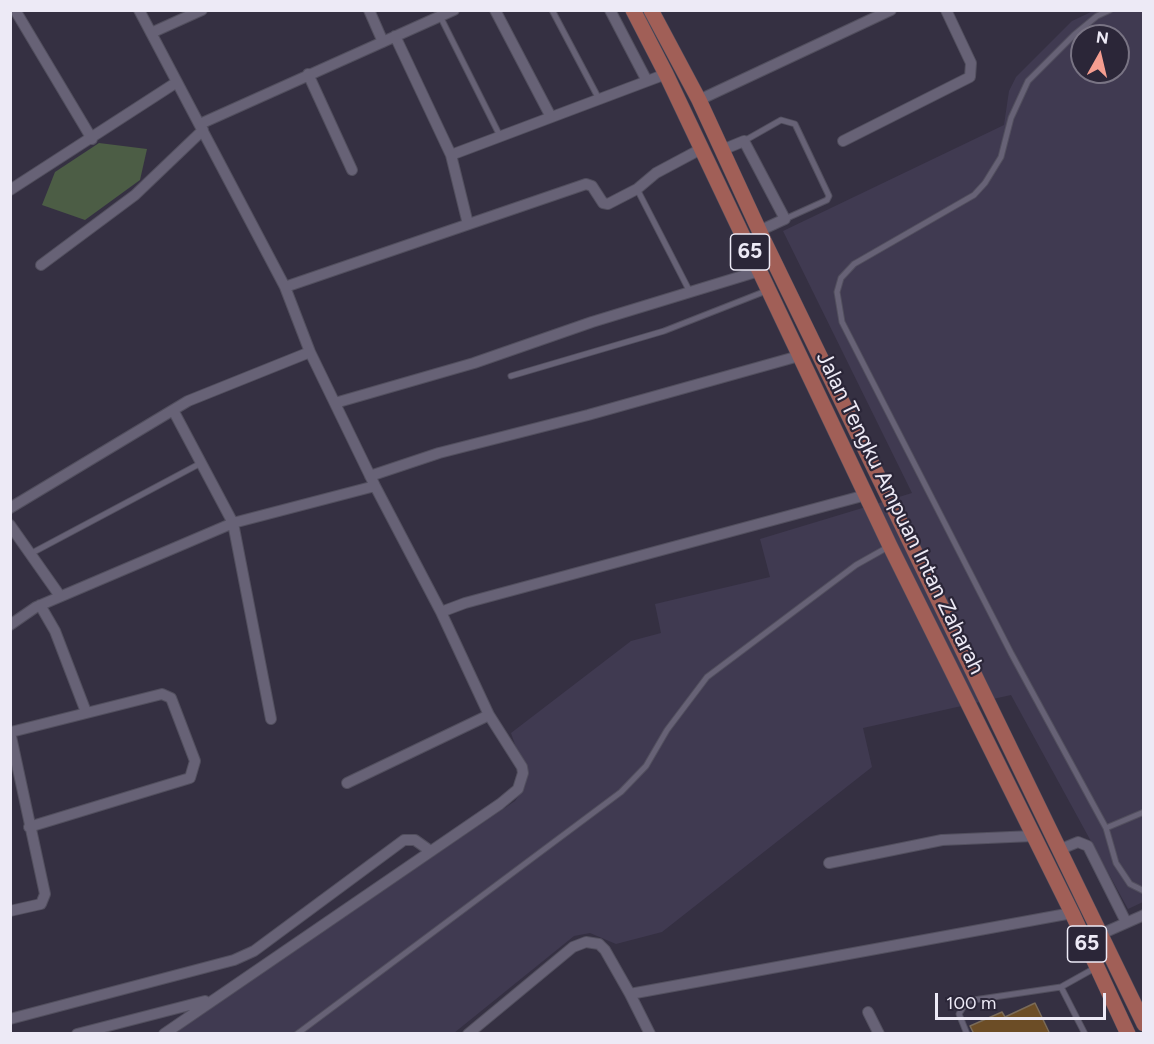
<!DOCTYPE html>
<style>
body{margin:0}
#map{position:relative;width:1154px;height:1044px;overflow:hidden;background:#353042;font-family:Figtree,sans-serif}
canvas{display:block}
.frame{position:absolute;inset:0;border:12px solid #edeaf6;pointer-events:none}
.north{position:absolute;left:1070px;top:24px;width:60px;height:60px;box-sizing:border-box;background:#2b2638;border:2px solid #797484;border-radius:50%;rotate:8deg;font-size:16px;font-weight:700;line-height:24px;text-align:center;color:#edeaf6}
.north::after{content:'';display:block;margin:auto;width:21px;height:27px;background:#f59d90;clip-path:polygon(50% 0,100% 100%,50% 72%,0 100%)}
.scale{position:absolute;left:935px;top:993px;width:171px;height:27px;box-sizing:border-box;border:3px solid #edeaf6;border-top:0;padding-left:8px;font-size:18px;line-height:21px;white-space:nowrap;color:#edeaf6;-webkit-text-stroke:4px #2b2638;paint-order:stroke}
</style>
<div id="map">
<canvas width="1154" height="1044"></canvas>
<div class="frame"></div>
<div class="north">N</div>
<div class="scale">100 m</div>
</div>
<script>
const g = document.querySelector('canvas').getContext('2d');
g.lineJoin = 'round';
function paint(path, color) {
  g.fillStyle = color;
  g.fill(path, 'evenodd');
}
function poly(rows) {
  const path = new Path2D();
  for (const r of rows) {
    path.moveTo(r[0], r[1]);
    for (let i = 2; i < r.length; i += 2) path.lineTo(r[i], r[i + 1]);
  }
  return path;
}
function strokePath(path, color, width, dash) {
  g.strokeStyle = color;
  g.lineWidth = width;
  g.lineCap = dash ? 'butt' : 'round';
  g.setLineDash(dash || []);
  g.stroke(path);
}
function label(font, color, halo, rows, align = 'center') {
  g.font = font + ' Figtree,sans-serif';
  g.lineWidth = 4.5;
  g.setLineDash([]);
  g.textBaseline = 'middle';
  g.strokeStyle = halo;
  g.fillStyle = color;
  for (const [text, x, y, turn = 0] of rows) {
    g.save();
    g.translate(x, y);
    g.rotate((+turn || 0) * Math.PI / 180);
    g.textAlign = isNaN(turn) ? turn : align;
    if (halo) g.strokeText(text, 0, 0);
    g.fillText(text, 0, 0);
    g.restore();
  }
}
const built = poly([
 [1093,11,1143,11,1143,902,1128,909,1011,695,863,728,872,767,662,932,616,944,590,933,574,936,454,1033,172,1034,515,801,525,786,526,777,511,733,631,641,661,633,655,604,770,577,760,539,912,493,783,231,1004,125,1009,91,1016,77,1072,21],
 [1082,36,1118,36,1118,72,1082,72]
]);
const green = poly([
 [99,143,147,149,140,180,85,220,42,205,55,172]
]);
const shadow = poly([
 [1035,1005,1051,1034,976,1034,1002,1013,1006,1018]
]);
const building = poly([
 [1035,1003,1050,1034,974,1034,970,1026,1002,1012,1005,1017,1035,1003]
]);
const lane = poly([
 [552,10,599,99],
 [1110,10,1097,16,1074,35,1028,81,1011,118,1001,157,985,183,974,195,854,264,841,278,837,292,842,322,1011,653,1106,828,1116,863,1130,884,1144,891],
 [440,16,500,136],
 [744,141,781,120,795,124,829,196,827,200,785,219],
 [637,189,690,292],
 [511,376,664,331,766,291],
 [30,554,201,463],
 [1106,828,1144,812],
 [297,1034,621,792,646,766,667,730,707,677,856,565,888,547],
 [967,1034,959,1014,967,1001,1061,987],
 [1085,1034,1061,987,1095,968]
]);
const street = poly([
 [15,10,92,139],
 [139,10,285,287,310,352,375,486,441,612,489,715,522,767,523,773,518,789,500,804,164,1034],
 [369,10,383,42],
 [495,10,551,117],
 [610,10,647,81],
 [151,33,202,10],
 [395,36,451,155,468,224],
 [308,74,352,170],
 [699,100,891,10],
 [200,124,454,10],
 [843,141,970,77,971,63,946,10],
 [722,150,744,141,785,219,759,231],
 [451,155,666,74],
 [10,190,177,82],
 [41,265,135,195,203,130],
 [285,287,586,184,592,186,603,203,608,204,637,189,656,173,701,149],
 [335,403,474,363,592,322,759,271],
 [173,410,188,401,310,352],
 [370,476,439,453,588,415,799,356],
 [10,508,173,410,233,523,271,719],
 [10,525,60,596],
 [40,605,55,631,86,712],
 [441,612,465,603,866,495],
 [10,625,36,607,233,523,375,486],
 [10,732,45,894,41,904,10,911],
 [11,732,162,694,171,698,195,761,190,778,29,827],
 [347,783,489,715],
 [1061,849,1078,842,1088,846,1126,922],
 [829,863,942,840,1033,836],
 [1101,934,1144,915],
 [630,994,650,1034],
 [868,1012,879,1034],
 [10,1019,234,960,254,951,404,840,415,840,429,850],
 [77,1034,205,1001],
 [468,1034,573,947,586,942,599,944,605,950,630,994,1072,913]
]);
const primary = poly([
 [633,10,666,74,890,546,1072,913,1128,1034],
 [651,10,699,100,764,241,1144,1024]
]);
const shields = [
 [750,252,39],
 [1087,944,39]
];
const shieldNames = [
 ["65",750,252],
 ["65",1087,944]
];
const streetNames = [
 ["Jalan Tengku Ampuan Intan Zaharah",900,513,64]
];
paint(built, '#403a51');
paint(green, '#4c5d45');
paint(shadow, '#0007');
paint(building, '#6c4d26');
strokePath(building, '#7a6b59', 1.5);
strokePath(lane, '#524f5e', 7);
strokePath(street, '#524f5e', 12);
strokePath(primary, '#524f5e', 16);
strokePath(lane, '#676276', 5);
strokePath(street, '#676276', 10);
strokePath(primary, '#a15f57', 15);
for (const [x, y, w] of shields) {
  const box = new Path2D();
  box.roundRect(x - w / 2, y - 18, w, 36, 4.5);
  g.fillStyle = '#2b2638';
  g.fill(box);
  strokePath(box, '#edeaf6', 1.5);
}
label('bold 21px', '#edeaf6', null, shieldNames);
label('22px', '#edeaf6', '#2b2638', streetNames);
</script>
